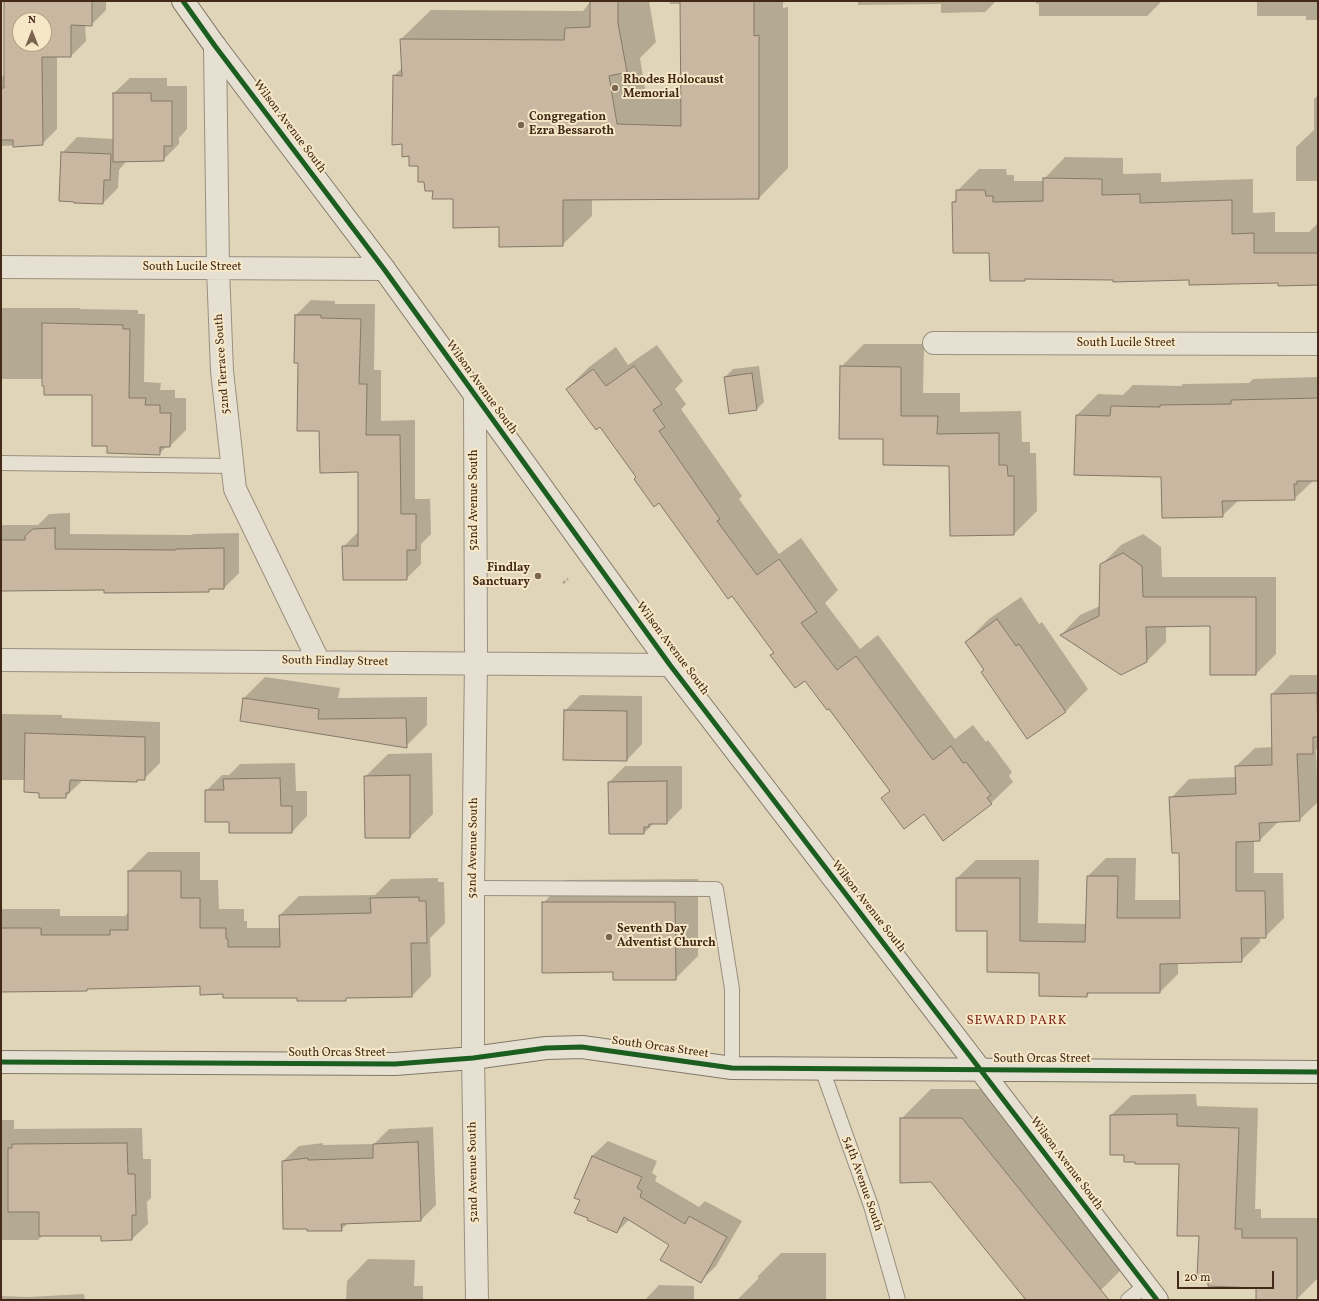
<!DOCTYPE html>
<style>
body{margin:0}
#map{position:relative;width:1319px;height:1301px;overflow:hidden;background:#e1d5b9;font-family:Vollkorn,serif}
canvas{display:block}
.frame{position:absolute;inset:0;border:2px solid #442918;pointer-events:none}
.north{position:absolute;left:12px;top:12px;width:40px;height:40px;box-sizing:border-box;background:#f6e8c7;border:1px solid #af9c81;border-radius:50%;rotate:0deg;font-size:11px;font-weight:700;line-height:16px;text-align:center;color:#442918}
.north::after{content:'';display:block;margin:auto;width:14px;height:18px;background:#7b6550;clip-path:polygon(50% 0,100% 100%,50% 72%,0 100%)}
.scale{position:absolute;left:1177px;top:1271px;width:97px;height:18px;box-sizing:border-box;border:2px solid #442918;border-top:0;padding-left:5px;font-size:12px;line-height:14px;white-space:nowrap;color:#442918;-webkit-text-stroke:3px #f6e8c7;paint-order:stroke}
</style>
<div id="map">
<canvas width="1319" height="1301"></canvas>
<div class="frame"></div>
<div class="north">N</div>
<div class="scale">20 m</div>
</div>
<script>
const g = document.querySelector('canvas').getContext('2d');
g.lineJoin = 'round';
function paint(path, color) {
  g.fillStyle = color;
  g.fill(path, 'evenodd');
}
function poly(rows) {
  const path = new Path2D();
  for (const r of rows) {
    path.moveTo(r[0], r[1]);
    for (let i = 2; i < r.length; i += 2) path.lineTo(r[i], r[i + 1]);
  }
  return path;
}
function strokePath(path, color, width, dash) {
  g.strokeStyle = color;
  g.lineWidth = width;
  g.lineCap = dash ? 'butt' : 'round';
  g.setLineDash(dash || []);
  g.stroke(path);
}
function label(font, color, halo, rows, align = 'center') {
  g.font = font + ' Vollkorn,serif';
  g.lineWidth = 4;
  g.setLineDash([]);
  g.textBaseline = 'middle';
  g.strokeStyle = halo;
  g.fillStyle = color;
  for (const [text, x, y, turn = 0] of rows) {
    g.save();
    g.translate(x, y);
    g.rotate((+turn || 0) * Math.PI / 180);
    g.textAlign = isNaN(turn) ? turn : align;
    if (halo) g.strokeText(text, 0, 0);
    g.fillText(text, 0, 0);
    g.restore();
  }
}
const shadow = poly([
 [5,1,106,1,106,10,91,25,85,25,86,41,71,56,57,56,57,129,42,144,1,146,1,78,5,74],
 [20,20,44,20,44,44,20,44],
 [591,1,649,1,656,42,640,58,646,95,682,96,681,4,670,4,670,1,783,1,783,8,788,7,788,168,759,198,592,199,592,216,562,245,500,226,454,198,434,190,425,181,419,165,403,143,394,76,403,67,401,39,431,10,583,11],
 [858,1,996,1,985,12,941,13,941,4,858,5],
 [1036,1,1162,1,1147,16,1039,16,1039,3,1036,4],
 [1257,1,1318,1,1318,20,1306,20,1306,16,1257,16],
 [130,78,167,78,167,86,187,86,187,129,179,138,179,144,163,160,125,160,125,163,119,170,118,188,103,203,62,153,77,137,114,139,114,93],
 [1318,95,1318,181,1296,181,1296,147,1314,130,1314,99],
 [1065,157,1123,158,1123,174,1161,173,1161,182,1253,179,1253,213,1275,212,1275,232,1309,232,1318,223,1318,284,1190,279,1027,278,1025,280,991,280,990,252,953,202,957,199,957,191,979,169,1006,169,1007,175,1014,175,1014,181,1044,181,1044,179],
 [311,300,335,301,335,304,375,304,374,370,381,370,381,421,415,420,415,499,430,499,431,534,421,544,421,564,406,579,343,547,358,532,359,471,320,430,299,362,296,315],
 [1,308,80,308,80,309,138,310,138,314,145,314,144,382,161,383,160,390,175,390,175,398,186,398,186,430,170,446,167,446,159,454,108,445,94,394,43,379,1,379],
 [864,344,924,344,923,393,960,393,960,412,1021,411,1022,442,1030,442,1030,453,1036,453,1037,511,1014,534,951,535,950,465,884,438,841,367],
 [657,345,683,381,675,389,686,404,681,409,742,496,739,499,779,554,801,538,838,590,825,603,860,649,878,635,955,739,973,725,986,742,988,740,1012,772,1009,776,1013,782,991,803,924,813,883,798,891,790,829,707,805,680,775,652,733,594,601,425,567,389,589,367,616,347,628,365],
 [759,366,764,402,757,409,725,377,733,369],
 [1318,377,1318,480,1314,480,1294,499,1239,500,1222,516,1162,476,1077,415,1098,394,1123,395,1133,385,1181,386,1183,384,1249,383,1253,379],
 [70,513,70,534,192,535,193,534,239,533,239,573,224,588,212,588,208,591,105,589,1,590,1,525,38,525,49,514],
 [1143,534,1161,547,1162,577,1276,577,1276,654,1256,674,1211,674,1211,625,1166,626,1166,642,1146,662,1061,635,1080,615,1100,606,1101,565,1121,545],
 [1021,597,1039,624,1042,622,1088,689,1065,712,985,670,966,642,989,619],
 [1290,675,1318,675,1318,748,1316,750,1318,802,1299,820,1279,821,1260,840,1254,841,1254,873,1283,873,1284,918,1265,937,1260,937,1260,942,1241,961,1178,963,1178,974,1160,992,1090,992,1087,996,1040,972,988,930,957,878,976,860,1039,860,1038,923,1087,924,1088,876,1106,858,1136,858,1135,900,1181,900,1180,852,1171,798,1189,779,1236,777,1236,766,1255,748,1273,747,1272,694],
 [265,677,340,688,338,698,427,697,427,725,406,746,244,698],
 [580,695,642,696,642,744,627,760,565,711],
 [1,714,62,715,62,718,160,722,160,763,144,779,81,780,81,782,65,797,40,792,25,780,1,780],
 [432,753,433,814,410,837,365,777,388,754],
 [295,763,296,791,307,791,307,816,292,832,230,821,206,791,222,775,229,775,240,764],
 [625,766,682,766,682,808,667,823,654,823,644,833,610,833,609,782],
 [148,852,200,852,200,880,218,880,219,909,244,909,244,921,247,921,247,928,280,928,280,915,299,896,375,895,391,879,438,878,438,882,444,882,445,923,430,938,431,976,412,996,348,997,345,1000,224,993,201,985,88,988,86,990,1,992,1,909,60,909,60,916,125,916,129,912,129,871],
 [698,879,698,956,675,979,614,971,543,903,566,880],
 [931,1089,992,1089,1131,1260,1101,1290,1089,1300,1027,1300,901,1119],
 [1196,1094,1197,1106,1258,1108,1255,1209,1261,1209,1261,1218,1317,1218,1317,1279,1297,1299,1257,1287,1209,1276,1200,1235,1180,1163,1135,1161,1125,1153,1111,1115,1132,1095],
 [1,1120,14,1120,14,1129,142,1128,143,1159,151,1159,151,1198,147,1202,148,1224,132,1239,102,1240,102,1235,43,1235,38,1240,1,1240],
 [433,1127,436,1205,421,1220,348,1223,341,1230,283,1161,299,1146,323,1143,323,1145,374,1144,389,1129],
 [608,1141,657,1161,652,1173,657,1176,655,1181,699,1207,705,1201,742,1221,716,1266,700,1282,670,1244,630,1219,617,1232,589,1218,581,1199,575,1197,592,1156],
 [781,1253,826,1253,826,1300,737,1300,758,1279,758,1276],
 [368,1259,415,1260,414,1286,423,1286,423,1300,346,1300,347,1281],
 [659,1285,694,1286,694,1300,645,1300],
 [84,1294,85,1300,1,1300,1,1296,28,1297]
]);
const building = poly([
 [4,1,92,1,92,26,71,25,71,57,42,57,43,145,13,147,13,140,1,140,1,88,4,88,4,1],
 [20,20,44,20,44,44,20,44,20,20],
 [590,1,618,1,618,23,627,72,609,76,617,124,681,126,680,1,754,1,754,36,759,35,759,199,563,200,563,246,499,247,499,227,453,228,453,199,432,199,433,191,425,191,424,182,418,182,418,166,409,166,409,156,402,157,402,144,392,145,393,75,402,76,400,39,564,40,565,28,590,27,590,1],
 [113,93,151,93,151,101,172,101,172,146,164,146,164,161,113,162,113,93],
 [61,152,111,154,110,180,104,180,103,204,74,203,74,202,59,201,61,152],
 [1043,178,1102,179,1102,195,1140,194,1140,203,1232,200,1232,234,1254,233,1254,253,1318,253,1318,285,1278,286,1278,283,1189,285,1189,280,1113,282,1113,280,1025,279,1025,281,990,281,989,253,953,253,952,202,956,202,956,190,985,190,986,196,993,196,993,202,1043,201,1043,178],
 [295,315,321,315,321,318,361,319,359,384,367,384,366,435,400,435,401,514,416,514,416,550,407,550,407,580,343,580,342,546,358,546,358,472,320,473,319,431,297,431,298,363,294,363,295,315],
 [42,323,123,325,123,329,130,329,129,398,146,398,145,405,160,405,160,413,171,413,170,447,160,447,160,455,107,453,107,446,92,446,92,395,44,395,44,386,42,386,42,323],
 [634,366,662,404,653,410,665,427,659,431,720,519,717,521,757,575,779,559,817,612,801,623,837,670,856,656,933,760,951,746,963,763,966,762,991,795,987,798,992,804,943,841,924,814,904,829,881,798,890,791,829,709,827,710,805,681,795,688,770,655,774,653,732,596,728,599,659,503,654,507,634,479,636,477,600,427,596,430,566,389,593,369,606,386,634,366],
 [840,366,901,367,901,416,938,416,937,434,999,433,999,465,1007,465,1008,476,1014,476,1014,535,950,536,949,466,883,465,883,439,839,439,840,366],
 [752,373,757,410,729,414,724,377,752,373],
 [1318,398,1318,481,1297,481,1297,484,1294,484,1295,500,1222,501,1223,517,1162,518,1161,477,1074,475,1076,415,1110,416,1111,406,1160,407,1160,405,1231,404,1231,400,1318,398],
 [55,528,55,549,176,550,176,549,224,548,224,589,209,589,209,592,104,593,104,590,1,591,1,540,25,540,25,536,33,529,55,528],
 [1123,553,1142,566,1143,597,1256,597,1256,675,1210,675,1210,626,1146,627,1147,662,1121,675,1060,635,1099,616,1100,564,1123,553],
 [997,619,1016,646,1019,644,1066,712,1027,739,981,672,984,670,965,642,997,619],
 [1317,693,1318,737,1313,737,1313,754,1297,754,1300,821,1259,823,1260,841,1236,842,1236,891,1265,891,1266,938,1241,938,1242,962,1160,964,1160,993,1087,993,1087,997,1039,996,1039,973,987,972,987,931,956,931,956,878,1020,878,1020,941,1085,942,1087,876,1118,876,1117,918,1180,918,1179,853,1172,853,1169,797,1236,794,1235,766,1272,765,1271,694,1317,693],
 [243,698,319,709,318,719,406,718,407,748,240,721,243,698],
 [564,710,627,711,627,761,563,760,564,710],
 [25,733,145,737,145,780,137,780,137,782,70,780,69,793,66,793,66,798,39,798,39,793,24,792,25,733],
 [410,775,410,838,365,838,364,776,410,775],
 [280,778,281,806,292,806,292,833,229,833,229,822,205,822,205,790,224,790,223,779,280,778],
 [667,781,667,824,649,824,649,827,644,827,644,834,609,834,608,782,667,781],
 [128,871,181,871,181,898,200,898,200,928,226,928,226,939,228,939,228,947,280,947,279,915,371,913,370,898,419,897,419,901,426,901,427,943,411,943,412,997,346,998,346,1001,297,1001,297,998,223,998,223,994,200,995,200,986,87,989,87,991,1,992,1,928,41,928,41,935,110,935,110,930,128,930,128,871],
 [542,902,675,902,676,980,613,980,613,972,542,973,542,902],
 [1177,1114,1177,1126,1239,1128,1235,1229,1242,1229,1242,1238,1297,1238,1297,1300,1256,1300,1256,1288,1208,1286,1208,1277,1197,1277,1199,1236,1177,1236,1179,1164,1135,1164,1135,1162,1124,1162,1124,1155,1110,1155,1110,1115,1177,1114],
 [900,1118,962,1118,1109,1300,1026,1300,931,1182,900,1183,900,1118],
 [418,1142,421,1221,341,1224,342,1231,307,1231,307,1229,283,1229,282,1161,308,1158,308,1160,373,1158,373,1144,418,1142],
 [127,1143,128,1174,135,1174,136,1215,132,1215,132,1240,101,1241,101,1236,39,1236,39,1212,8,1212,8,1148,12,1148,12,1144,127,1143],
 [592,1156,642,1177,637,1188,642,1191,640,1197,685,1224,689,1216,727,1237,701,1283,660,1260,669,1245,624,1217,617,1233,587,1220,588,1218,574,1213,580,1200,574,1198,592,1156]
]);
const path = poly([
 [563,583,568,579]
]);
const lane = poly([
 [1,463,232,466],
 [473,888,716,889,732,989,732,1068],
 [822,1069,871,1206,898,1300],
 [1128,1300,1146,1285]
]);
const street = poly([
 [215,46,218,269,222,371,235,489,319,662],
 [1,267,384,269],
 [934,343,1318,344],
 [475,397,476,663,473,888,473,1058,477,1300],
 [1,660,670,665]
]);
const secondary = poly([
 [183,1,215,46,384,269,670,665,1157,1300],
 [1,1062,395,1064,473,1058,546,1048,582,1047,732,1068,1318,1072]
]);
const cycleway = poly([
 [183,1,215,46,384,269,670,665,1157,1300],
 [1,1062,395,1064,473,1058,546,1048,582,1047,732,1068,1318,1072]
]);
const markers = [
 [615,88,4,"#7b6550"],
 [521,125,4,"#7b6550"],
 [538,576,4,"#7b6550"],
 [609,937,4,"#7b6550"]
];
const poiNames = [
 ["Rhodes Holocaust",623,81],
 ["Memorial",623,95],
 ["Congregation",529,118],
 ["Ezra Bessaroth",529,132],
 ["Findlay",530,569,"right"],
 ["Sanctuary",530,583,"right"],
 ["Seventh Day",617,930],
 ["Adventist Church",617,944]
];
const streetNames = [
 ["Wilson Avenue South",289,127,53],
 ["South Lucile Street",192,268],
 ["South Lucile Street",1126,344],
 ["52nd Terrace South",223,364,-94],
 ["Wilson Avenue South",481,388,54],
 ["52nd Avenue South",475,500,-90],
 ["Wilson Avenue South",672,649,53],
 ["South Findlay Street",335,662,1],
 ["52nd Avenue South",474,848,-89],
 ["Wilson Avenue South",868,907,52],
 ["South Orcas Street",660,1048,8],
 ["South Orcas Street",337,1054],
 ["South Orcas Street",1042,1060],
 ["Wilson Avenue South",1066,1164,53],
 ["52nd Avenue South",474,1172,-91],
 ["54th Avenue South",862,1184,71]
];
const neighbourhoodNames = [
 ["SEWARD PARK",1017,1022]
];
paint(shadow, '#0003');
paint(building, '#cab7a1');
strokePath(building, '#837868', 1);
strokePath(lane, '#998f7e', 16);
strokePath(street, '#998f7e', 24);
strokePath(secondary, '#837868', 24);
strokePath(path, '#aaa296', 2.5, [3, 2]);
strokePath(lane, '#e6e0d2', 14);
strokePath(street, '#e6e0d2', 22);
strokePath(secondary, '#e6e0d2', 22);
strokePath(cycleway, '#1b5e20', 5);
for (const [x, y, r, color] of markers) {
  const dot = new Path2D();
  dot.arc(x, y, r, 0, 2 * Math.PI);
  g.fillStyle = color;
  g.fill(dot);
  strokePath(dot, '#f6e8c7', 1.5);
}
label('bold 12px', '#442918', '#f6e8c7', poiNames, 'left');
label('12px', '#442918', '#f6e8c7', streetNames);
g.letterSpacing = '1px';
label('13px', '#7a1f14', '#f6e8c7', neighbourhoodNames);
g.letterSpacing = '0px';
</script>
